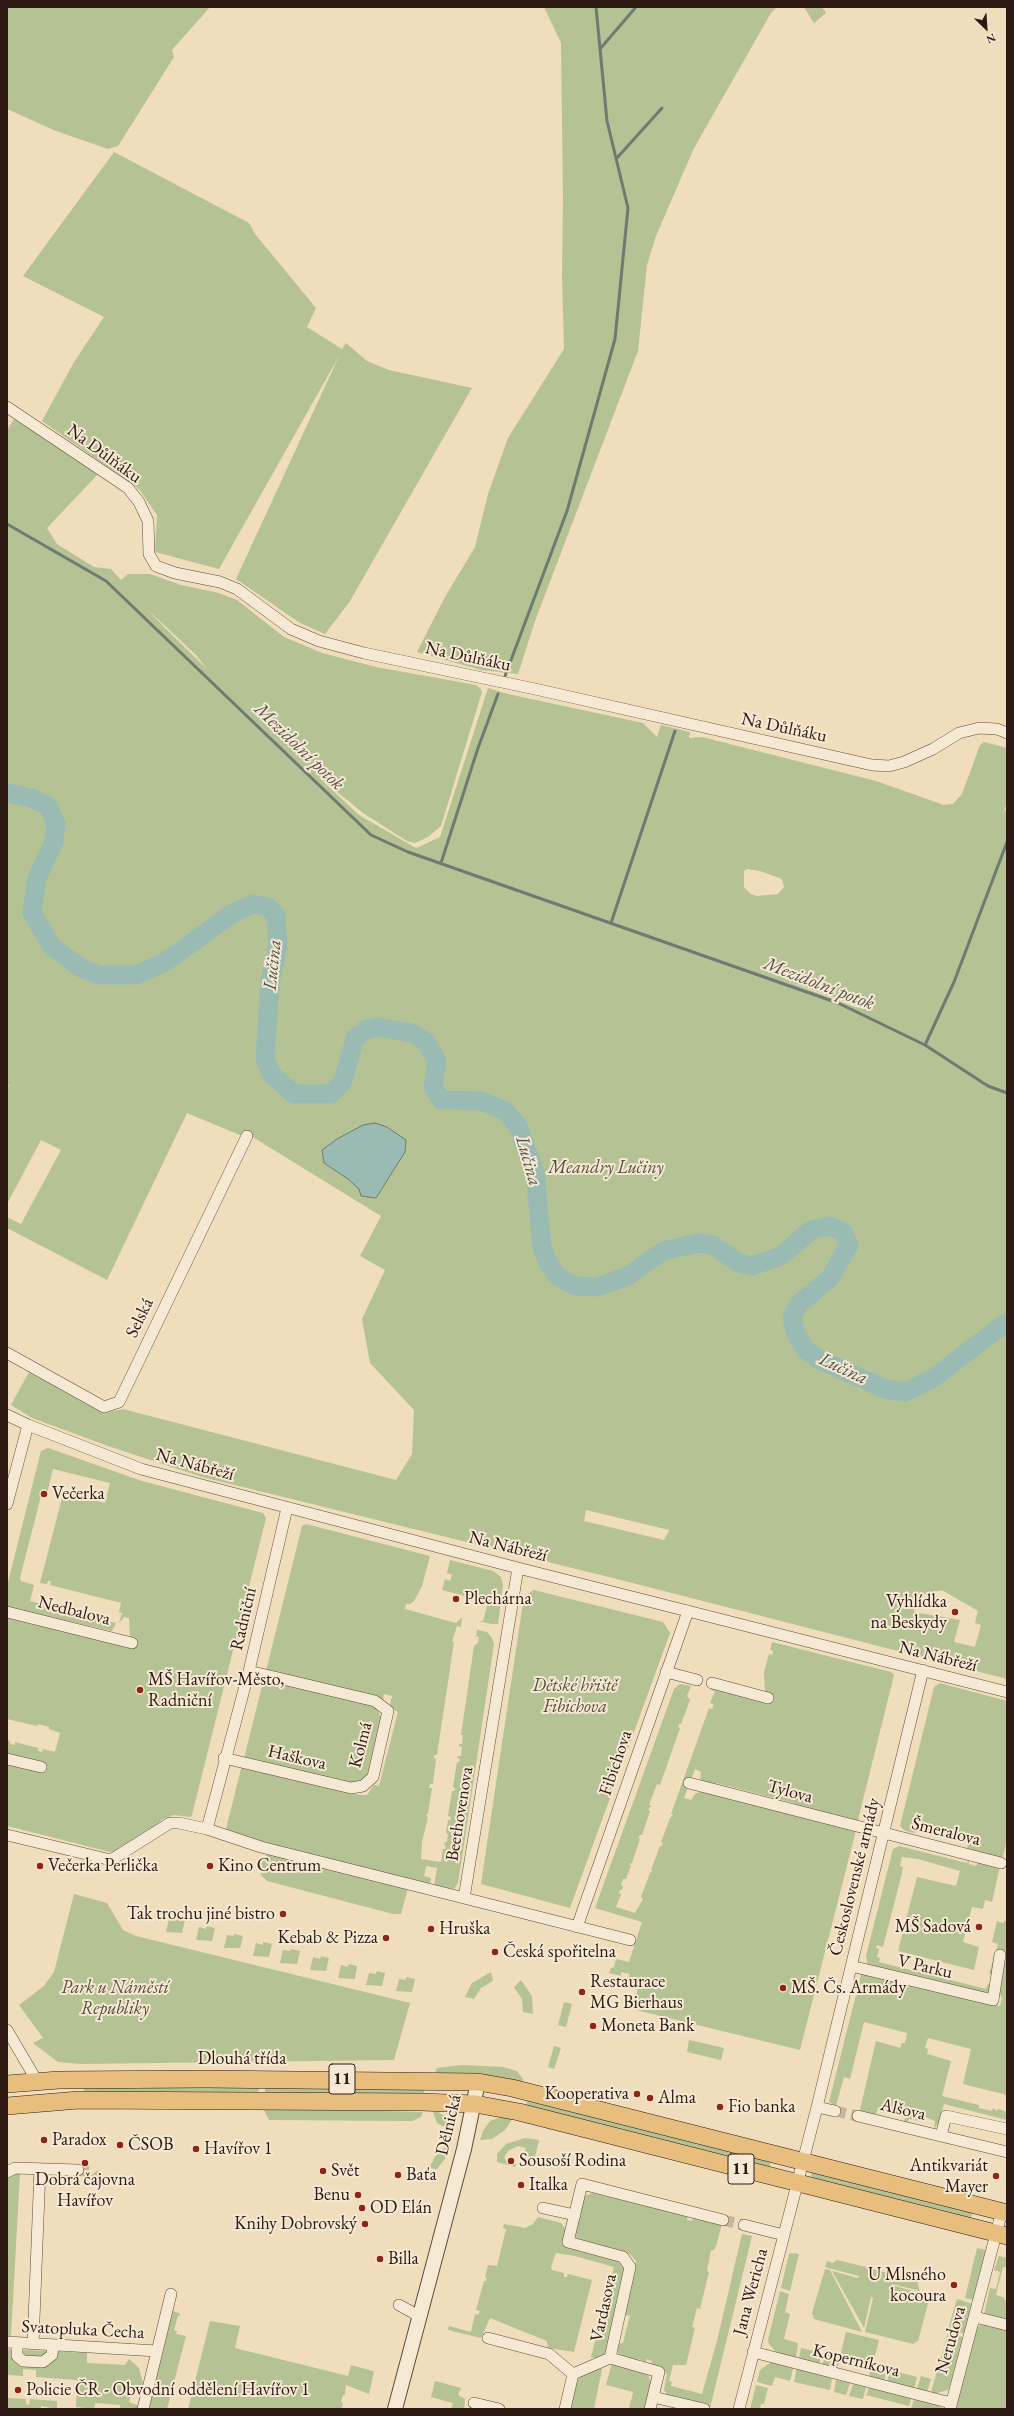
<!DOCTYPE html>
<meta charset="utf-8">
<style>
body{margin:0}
#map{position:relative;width:1014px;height:2416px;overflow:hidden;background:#efddbc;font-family:"EB Garamond",serif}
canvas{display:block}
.frame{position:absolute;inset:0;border:8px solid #2e1912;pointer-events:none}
.north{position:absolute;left:966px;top:8px;width:40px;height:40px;-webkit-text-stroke:3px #f5e9d3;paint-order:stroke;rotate:155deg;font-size:11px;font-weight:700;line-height:16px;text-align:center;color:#2e1912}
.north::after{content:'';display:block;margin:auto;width:14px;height:18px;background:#2e1912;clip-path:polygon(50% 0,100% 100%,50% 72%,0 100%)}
</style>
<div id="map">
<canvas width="1014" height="2416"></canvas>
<div class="frame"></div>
<div class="north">N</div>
</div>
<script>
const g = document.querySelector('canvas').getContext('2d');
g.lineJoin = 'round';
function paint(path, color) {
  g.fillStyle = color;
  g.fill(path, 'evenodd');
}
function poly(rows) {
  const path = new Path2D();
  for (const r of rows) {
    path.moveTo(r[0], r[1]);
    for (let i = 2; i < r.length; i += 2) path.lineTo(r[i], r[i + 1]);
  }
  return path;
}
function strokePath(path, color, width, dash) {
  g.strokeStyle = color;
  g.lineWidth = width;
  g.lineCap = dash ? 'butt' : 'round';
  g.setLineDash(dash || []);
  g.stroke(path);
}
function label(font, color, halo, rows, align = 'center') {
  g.font = font + ' "EB Garamond",serif';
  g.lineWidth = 4;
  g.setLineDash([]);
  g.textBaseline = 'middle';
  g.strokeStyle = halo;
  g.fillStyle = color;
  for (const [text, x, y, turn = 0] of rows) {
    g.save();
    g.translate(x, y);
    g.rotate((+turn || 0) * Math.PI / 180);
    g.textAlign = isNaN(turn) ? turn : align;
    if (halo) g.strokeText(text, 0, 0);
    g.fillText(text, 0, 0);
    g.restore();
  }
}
const green = poly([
 [7,7,210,7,172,50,174,57,118,146,108,149,56,131,7,109],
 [544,7,777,7,771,13,694,148,656,236,647,265,638,351,535,621,518,674,481,670,417,652,445,597,475,547,488,494,508,438,564,349,562,276,563,199,561,43],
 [804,7,822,7,826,13,814,23],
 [114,152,249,223,255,234,316,308,307,327,342,349,346,343,367,361,389,370,472,388,350,601,325,634,300,623,236,579,339,356,219,569,155,552,157,515,139,489,42,421,74,362,104,317,23,276],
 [14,419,99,473,47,528,57,544,94,567,111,569,121,580,128,574,150,574,181,585,219,593,237,600,284,637,322,653,376,667,476,685,481,689,482,692,441,826,428,837,415,843,407,841,363,813,313,772,359,815,416,848,440,837,488,688,508,694,643,723,657,737,661,725,690,732,689,738,702,737,876,781,944,805,953,804,962,794,980,745,984,742,1007,748,1007,803,1003,813,1007,808,1007,1679,621,1580,202,1477,108,1446,32,1418,11,1405,29,1372,103,1413,123,1409,396,1480,412,1454,414,1410,370,1363,362,1319,385,1270,360,1256,381,1216,251,1136,242,1136,187,1113,107,1280,7,1228,7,1217,21,1224,61,1150,41,1140,7,1204,7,1090,9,1085,7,1084,7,430],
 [147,609,196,655,207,669,165,628],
 [747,869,760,871,782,879,784,887,778,894,757,896,751,894,744,887,744,871],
 [653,931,772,976,874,1011,855,1007],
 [586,1510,669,1530,669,1531,664,1540,584,1521],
 [942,1590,978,1611,975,1623,981,1625,975,1647,954,1642,960,1620,914,1612,917,1596],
 [48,1448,142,1481,263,1513,266,1518,192,1815,190,1817,174,1815,161,1820,161,1825,114,1853,7,1826,7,1763,42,1762,7,1753,7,1740,10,1741,10,1744,15,1745,15,1742,38,1748,38,1751,42,1752,43,1749,55,1752,60,1733,49,1729,49,1727,38,1724,37,1726,7,1719,7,1615,130,1638,129,1618,124,1617,119,1623,122,1613,119,1612,121,1603,50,1585,51,1581,48,1581,47,1584,40,1583,62,1498,66,1499,68,1493,105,1503,110,1483,53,1469,47,1493,42,1492,20,1578,21,1581,34,1585,30,1601,116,1623,112,1631,7,1607,7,1586,41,1451],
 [306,1524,430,1556,422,1586,414,1601,410,1604,406,1604,405,1609,456,1623,462,1617,461,1627,457,1626,452,1642,454,1642,437,1755,434,1755,434,1758,436,1759,433,1784,430,1784,429,1788,432,1788,428,1813,426,1816,428,1817,422,1842,421,1859,441,1862,443,1849,446,1849,444,1842,447,1842,448,1835,446,1832,448,1820,450,1820,451,1817,448,1816,452,1791,455,1791,455,1788,453,1787,457,1762,459,1762,460,1759,457,1758,458,1756,461,1756,462,1747,459,1746,459,1744,462,1744,463,1735,461,1735,474,1646,478,1643,479,1637,476,1636,477,1630,487,1632,492,1638,494,1644,467,1825,458,1883,454,1889,434,1886,437,1868,426,1866,424,1876,431,1878,430,1884,225,1833,242,1765,360,1795,367,1795,374,1785,379,1786,398,1712,393,1709,390,1705,392,1696,384,1694,383,1701,266,1671,302,1526],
 [450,1560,493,1571,501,1577,503,1585,498,1624,492,1624,478,1621,483,1621,488,1602,442,1590,445,1579,450,1581,452,1575,447,1573],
 [534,1590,663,1622,670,1633,570,1908,481,1884,524,1596],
 [772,1642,891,1672,894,1675,857,1824,797,1809,794,1803,716,1783,717,1788,700,1781,701,1772,695,1769,684,1798,691,1800,695,1794,701,1791,856,1830,800,2050,632,2009,640,1981,628,1978,630,1974,621,1972,621,1976,609,1973,611,1968,614,1967,616,1959,629,1962,642,1922,595,1908,674,1689,680,1684,691,1686,687,1696,690,1700,681,1724,679,1724,678,1727,680,1728,660,1785,657,1784,649,1805,652,1806,650,1807,648,1810,650,1811,642,1835,640,1835,638,1838,640,1839,632,1863,629,1864,631,1866,626,1879,623,1879,621,1885,623,1886,622,1890,620,1890,619,1893,621,1894,616,1907,635,1913,643,1899,641,1897,650,1873,653,1871,651,1870,660,1846,662,1846,663,1843,661,1842,670,1818,673,1815,671,1814,709,1708,712,1709,713,1707,713,1704,710,1703,715,1691,711,1690,712,1687,765,1692,764,1672,769,1654,772,1655,773,1651,770,1650],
 [264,1678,371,1705,377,1709,382,1719,368,1776,356,1784,244,1758],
 [940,1683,1007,1701,1007,1840,1002,1860,967,1851,968,1840,925,1830,913,1833,904,1830,900,1826,934,1687],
 [899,1846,967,1863,969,1859,969,1864,976,1866,978,1862,1000,1866,992,1902,985,1900,983,1909,972,1907,963,1942,979,1947,974,1970,898,1951,917,1877,956,1886,960,1871,918,1859,902,1857,900,1866,903,1867,902,1873,883,1947,877,1945,876,1948,879,1949,877,1957,880,1958,879,1962,986,1989,987,1985,990,1984,992,1975,989,1974,998,1944,992,1942,997,1921,1003,1923,1007,1919,1007,2095,963,2084,971,2049,928,2038,925,2048,928,2049,927,2054,951,2061,942,2096,979,2105,979,2108,992,2111,993,2108,997,2111,998,2109,1007,2112,1007,2120,944,2104,939,2122,934,2129,935,2121,925,2117,924,2122,909,2119,907,2123,904,2122,905,2117,877,2111,875,2116,859,2114,876,2041,900,2048,902,2043,905,2043,907,2033,864,2022,850,2079,844,2077,836,2106,829,2102,862,1971,1000,2006,1002,1998,999,1991,1006,1957,1001,1956,989,1991,983,1994,868,1966,866,1956,893,1849],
 [268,1853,408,1888,401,1914,393,1914,267,1881,261,1875,260,1869,262,1860],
 [74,1894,107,1903,123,1930,136,1936,410,2003,394,2060,81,2064,58,2062,33,2043,43,2038,19,2005,44,1986,54,1972],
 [177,1918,185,1920,182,1933,166,1932,169,1919,176,1921],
 [207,1926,215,1928,212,1941,196,1940,199,1927,206,1929],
 [234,1934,243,1936,240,1948,224,1948,227,1935,234,1936],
 [263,1942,272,1944,269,1957,253,1956,256,1943,263,1945],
 [291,1949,300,1951,297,1964,280,1963,283,1950,290,1951],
 [321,1956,329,1958,326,1971,310,1970,313,1957,320,1959],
 [349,1964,357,1966,355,1979,338,1978,341,1965,348,1967],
 [377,1971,385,1973,382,1986,366,1985,369,1973,376,1974],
 [491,1972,493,1981,481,1988,474,1999,465,1997,472,1983],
 [406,1977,415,1979,412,1992,396,1991,399,1979,406,1980],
 [521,1980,532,1996,533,2014,523,2012,522,1999,514,1987],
 [564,2002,572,2004,566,2027,558,2025],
 [689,2040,724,2048,721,2060,687,2052],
 [554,2046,561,2048,554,2069,548,2067],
 [461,2065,503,2067,517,2071,523,2079,522,2082,479,2074,435,2073,437,2068],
 [259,2085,258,2094,84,2094,84,2088],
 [265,2086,424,2086,424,2095,265,2095],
 [527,2101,771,2159,769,2170,526,2108],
 [263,2108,423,2112,421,2117,412,2121,269,2120],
 [433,2112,438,2112,448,2118,454,2133,437,2123],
 [504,2116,513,2118,505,2130,492,2139,480,2140,483,2131,490,2121],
 [525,2138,539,2140,534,2161,522,2159,526,2148,518,2146,508,2151,504,2158,509,2163,516,2163,515,2167,497,2162,497,2154,506,2144],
 [450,2145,448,2155,437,2169,429,2168,438,2151],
 [812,2172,973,2210,970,2221,813,2179,811,2175],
 [20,2173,11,2336,7,2336,7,2175],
 [593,2193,688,2216,687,2220,692,2221,693,2217,722,2224,716,2246,714,2250,711,2250,707,2271,709,2272,700,2309,697,2308,692,2327,695,2328,686,2365,673,2365,669,2381,672,2382,671,2386,702,2394,717,2341,742,2234,752,2236,710,2408,668,2396,664,2390,667,2374,662,2369,651,2365,652,2361,647,2359,645,2363,643,2363,644,2361,638,2359,637,2361,618,2354,616,2344,623,2343,630,2315,623,2316,636,2261,630,2254,583,2242,576,2237,575,2233,583,2204,581,2203,585,2196],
 [538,2217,561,2223,566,2230,564,2241,618,2261,624,2269,625,2276,607,2352,600,2359,591,2357,596,2337,599,2337,603,2321,600,2320,614,2267,575,2256,556,2253,551,2267,552,2270,564,2273,564,2277,567,2277,568,2274,592,2280,574,2352,548,2348,547,2341,490,2318,481,2338,448,2330,449,2326,471,2332,475,2314,478,2315,480,2311,476,2310,484,2281,486,2281,487,2278,485,2277,488,2265,497,2266,506,2229,503,2228,504,2224,525,2228,533,2224],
 [977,2248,986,2250,974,2300,965,2298],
 [792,2253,799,2254,790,2291,781,2288,789,2254],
 [999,2256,1007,2258,1007,2267,1003,2267,996,2295,1005,2298,1004,2300,1007,2301,1007,2409,954,2409,976,2328,982,2324,990,2288,996,2289,1000,2272,994,2270],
 [837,2260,878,2270,876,2280,880,2271,917,2280,920,2293,917,2290,892,2284,892,2285,930,2296,918,2341,913,2344,865,2332,873,2298,871,2297,864,2328,832,2271,858,2278,859,2276,825,2267,827,2261,833,2263],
 [825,2269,830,2270,862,2332,814,2319,812,2313],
 [780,2291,789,2294,785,2312,790,2314,784,2339,798,2343,796,2359,778,2354,769,2344,768,2340],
 [957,2299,973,2304,965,2334,948,2329],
 [173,2311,181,2314,178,2316,174,2330,177,2331,176,2334,186,2336,167,2409,149,2409],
 [210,2321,240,2326,235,2348,348,2376,351,2365,373,2371,374,2372,369,2394,346,2385,345,2395,343,2395,341,2402,343,2403,342,2409,188,2409],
 [846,2332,879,2340,873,2364,887,2370,884,2381,869,2377,870,2369,840,2361,837,2369,822,2365,827,2353,840,2356],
 [948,2333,963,2337,950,2386,948,2390,933,2394,931,2392],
 [801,2348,822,2353,819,2365,801,2360,799,2358],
 [7,2349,87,2353,87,2363,125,2365,129,2359,139,2368,143,2384,139,2389,132,2388,129,2402,137,2405,140,2409,120,2409,120,2405,95,2403,94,2409,76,2407,77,2380,36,2377,36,2370,23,2369,23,2376,7,2375],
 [774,2360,794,2365,790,2381,775,2377,772,2386,757,2382,760,2370],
 [612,2363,648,2375,651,2382,646,2409,629,2409,633,2392,606,2385],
 [603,2364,594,2409,569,2409,579,2375],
 [797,2366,827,2373,832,2379,830,2390,794,2382],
 [890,2370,917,2377,914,2389,887,2382],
 [921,2376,931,2379,927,2392,917,2389],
 [836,2380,850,2383,846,2395,834,2392],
 [435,2381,461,2388,458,2395,465,2399,464,2409,451,2409,453,2403,431,2397],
 [853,2384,866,2387,863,2399,849,2396],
 [756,2385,768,2388,764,2404,761,2404,760,2409,750,2409],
 [876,2386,912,2395,909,2406,866,2395,869,2388],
 [915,2396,936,2401,942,2409,911,2409],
 [7,2398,26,2399,26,2404,29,2405,30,2399,57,2401,57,2409,41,2406,41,2409,7,2409]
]);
const water = poly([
 [375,1123,387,1127,406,1140,405,1152,376,1198,361,1196,359,1189,348,1179,324,1163,322,1150,337,1139,363,1125,375,1123]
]);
const stream = poly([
 [600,49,636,7],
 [616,159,662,108],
 [7,524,106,581,371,835,408,852,838,1003,925,1045,988,1086,1007,1093],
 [505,676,567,511,615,339,628,208,607,121,596,7],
 [441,863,478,748,498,694],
 [611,923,675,731],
 [925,1045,954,982,1007,842]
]);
const river = poly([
 [7,793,32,798,48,806,56,824,54,842,37,878,32,913,52,947,81,968,99,975,136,975,165,962,233,913,253,904,268,907,276,916,278,945,270,984,265,1058,271,1074,294,1094,331,1094,343,1081,355,1038,365,1030,377,1027,412,1033,426,1042,437,1061,433,1087,441,1100,481,1101,504,1110,518,1126,535,1173,542,1247,547,1260,556,1275,575,1286,597,1287,628,1276,663,1251,698,1243,713,1245,738,1263,752,1266,781,1256,811,1230,829,1226,843,1232,849,1245,830,1278,799,1304,792,1317,795,1332,805,1349,818,1359,885,1389,905,1392,932,1379,1007,1322]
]);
const minorTunnel = poly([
 [835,2111,858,2116],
 [78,2170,91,2171,96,2177],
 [723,2220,744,2225]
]);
const minor = poly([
 [7,407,128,488,139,502,148,521,149,554,156,566,175,573,220,582,237,589,291,629,319,641,364,653,535,689,872,765,889,766,904,762,933,749,959,733,979,728,997,729,1007,733],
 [7,1353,104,1407,119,1402,247,1136],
 [7,1415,28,1425,141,1469,518,1568,1007,1692],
 [7,1504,28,1425],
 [518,1568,464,1898,630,1940],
 [7,1612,132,1643],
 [666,1672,697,1680],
 [712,1683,768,1698],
 [224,1758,351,1788,363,1786,373,1777,388,1711,375,1701,249,1671],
 [7,1759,41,1767],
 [689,1783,1001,1863],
 [207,1829,249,1671,287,1508],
 [7,1835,111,1860,170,1823,179,1823,207,1829,261,1847,464,1898],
 [577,1927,688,1611],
 [851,1966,993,2000,1000,1955],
 [7,2030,37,2081],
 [817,2107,835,2111],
 [858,2116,1007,2152],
 [941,2136,946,2116,1007,2129],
 [7,2172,15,2168,78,2170],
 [543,2208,575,2215],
 [744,2225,784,2235],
 [399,2305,419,2316],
 [975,2317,1007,2325],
 [488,2338,549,2354,573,2374],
 [7,2342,157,2351],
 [17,2343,17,2356,23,2361,43,2362,52,2355,53,2345],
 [33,2344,40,2169],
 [753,2352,951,2403],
 [610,2358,630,2267,623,2257,568,2242,582,2184,723,2220],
 [653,2397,704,2409],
 [474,2403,499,2409],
 [143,2409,171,2294],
 [565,2409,573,2374,610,2358,659,2372,650,2409],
 [739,2409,817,2107,923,1670],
 [950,2409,1002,2211]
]);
const tertiary = poly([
 [395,2409,464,2149,478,2082]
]);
const primary = poly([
 [7,2084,59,2080,206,2079,478,2082,512,2088,1007,2213],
 [7,2106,79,2100,421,2102,475,2104,519,2112,1007,2236]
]);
const markers = [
 [44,1494,4,"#8f2418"],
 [456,1599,4,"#8f2418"],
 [955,1612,4,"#8f2418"],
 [140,1690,4,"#8f2418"],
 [40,1866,4,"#8f2418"],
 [210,1866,4,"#8f2418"],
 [283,1914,4,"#8f2418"],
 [979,1927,4,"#8f2418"],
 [431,1929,4,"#8f2418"],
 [386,1938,4,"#8f2418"],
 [495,1952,4,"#8f2418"],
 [783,1988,4,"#8f2418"],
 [582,1992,4,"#8f2418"],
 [593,2026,4,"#8f2418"],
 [637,2094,4,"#8f2418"],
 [650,2098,4,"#8f2418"],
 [720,2107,4,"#8f2418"],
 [44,2140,4,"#8f2418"],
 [120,2145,4,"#8f2418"],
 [196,2149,4,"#8f2418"],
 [511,2161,4,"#8f2418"],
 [85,2163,4,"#8f2418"],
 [323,2171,4,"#8f2418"],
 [398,2175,4,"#8f2418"],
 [996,2176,4,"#8f2418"],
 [521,2185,4,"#8f2418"],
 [358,2195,4,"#8f2418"],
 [362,2208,4,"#8f2418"],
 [365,2224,4,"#8f2418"],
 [380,2259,4,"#8f2418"],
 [954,2285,4,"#8f2418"],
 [18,2390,4,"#8f2418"]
];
const shields = [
 [342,2079,26],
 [741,2169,26]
];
const shieldNames = [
 ["11",342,2079],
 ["11",741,2169]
];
const streetNames = [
 ["Na Důlňáku",104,454,36],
 ["Na Důlňáku",468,657,12],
 ["Na Důlňáku",784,728,12],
 ["Selská",140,1318,-64],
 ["Na Nábřeží",195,1465,15],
 ["Na Nábřeží",508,1547,14],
 ["Nedbalova",74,1611,14],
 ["Radniční",244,1619,-77],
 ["Na Nábřeží",938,1657,14],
 ["Kolmá",361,1745,-75],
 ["Haškova",297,1758,13],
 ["Fibichova",616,1763,-71],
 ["Tylova",790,1792,15],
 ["Beethovenova",460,1814,-81],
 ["Šmeralova",946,1832,14],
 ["Československé armády",855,1877,-76],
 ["V Parku",925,1967,13],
 ["Dlouhá třída",242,2059],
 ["Alšova",903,2110,13],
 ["Dělnická",449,2125,-77],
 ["Jana Wericha",751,2292,-75],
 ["Vardasova",604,2308,-78],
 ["Svatopluka Čecha",83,2330,3],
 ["Nerudova",951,2340,-74],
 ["Koperníkova",856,2361,14]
];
const parkNames = [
 ["Meandry Lučiny",606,1168],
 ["Dětské hřiště",575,1686],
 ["Fibichova",575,1707],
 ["Park u Náměstí",115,1988],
 ["Republiky",115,2009]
];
const poiNames = [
 ["Večerka",52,1494],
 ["Plechárna",464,1599],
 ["Vyhlídka",947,1602,"right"],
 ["na Beskydy",947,1623,"right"],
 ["MŠ Havířov-Město,",148,1680],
 ["Radniční",148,1701],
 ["Večerka Perlička",48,1866],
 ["Kino Centrum",218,1866],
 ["Tak trochu jiné bistro",275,1914,"right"],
 ["MŠ Sadová",971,1927,"right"],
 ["Hruška",439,1929],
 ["Kebab & Pizza",378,1938,"right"],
 ["Česká spořitelna",503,1952],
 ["Restaurace",590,1982],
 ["MG Bierhaus",590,2003],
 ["MŠ. Čs. Armády",791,1988],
 ["Moneta Bank",601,2026],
 ["Kooperativa",629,2094,"right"],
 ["Alma",658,2098],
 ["Fio banka",728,2107],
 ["Paradox",52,2140],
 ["ČSOB",128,2145],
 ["Havířov 1",204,2149],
 ["Sousoší Rodina",519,2161],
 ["Antikvariát",988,2166,"right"],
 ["Mayer",988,2187,"right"],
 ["Svět",331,2171],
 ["Baťa",406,2175],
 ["Dobrá čajovna",85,2180,"center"],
 ["Havířov",85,2201,"center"],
 ["Italka",529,2185],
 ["Benu",350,2195,"right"],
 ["OD Elán",370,2208],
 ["Knihy Dobrovský",357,2224,"right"],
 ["Billa",388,2259],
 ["U Mlsného",946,2275,"right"],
 ["kocoura",946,2296,"right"],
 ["Policie ČR - Obvodní oddělení Havířov 1",26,2390]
];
const waterNames = [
 ["Mezidolní potok",299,747,44],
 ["Lučina",273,965,-84],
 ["Mezidolní potok",819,984,21],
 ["Lučina",528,1161,74],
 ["Lučina",843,1369,25]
];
paint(green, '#b5c294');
paint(water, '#9abbb4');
strokePath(water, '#6f7a73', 1);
strokePath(stream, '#6f7a73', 3);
strokePath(river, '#9abbb4', 19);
strokePath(minorTunnel, '#c8b69a', 11, [11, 5.5]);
strokePath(minor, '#5e4a3c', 12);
strokePath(tertiary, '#5e4a3c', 16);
strokePath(primary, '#2e1912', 18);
strokePath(minor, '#f5e9d3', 11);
strokePath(tertiary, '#f5e9d3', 14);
strokePath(primary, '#e8be7e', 17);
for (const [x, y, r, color] of markers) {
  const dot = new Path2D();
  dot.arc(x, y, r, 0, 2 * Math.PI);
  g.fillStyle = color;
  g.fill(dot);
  strokePath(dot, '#f5e9d3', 1.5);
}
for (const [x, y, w] of shields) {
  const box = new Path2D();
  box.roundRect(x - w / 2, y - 15, w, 30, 3);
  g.fillStyle = '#f5e9d3';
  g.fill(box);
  strokePath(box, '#2e1912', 1);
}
label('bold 17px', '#2e1912', null, shieldNames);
label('18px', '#2e1912', '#f5e9d3', streetNames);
label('italic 18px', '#564c39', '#f5e9d3', parkNames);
label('18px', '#2e1912', '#f5e9d3', poiNames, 'left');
label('italic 19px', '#54524b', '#f5e9d3', waterNames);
</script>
